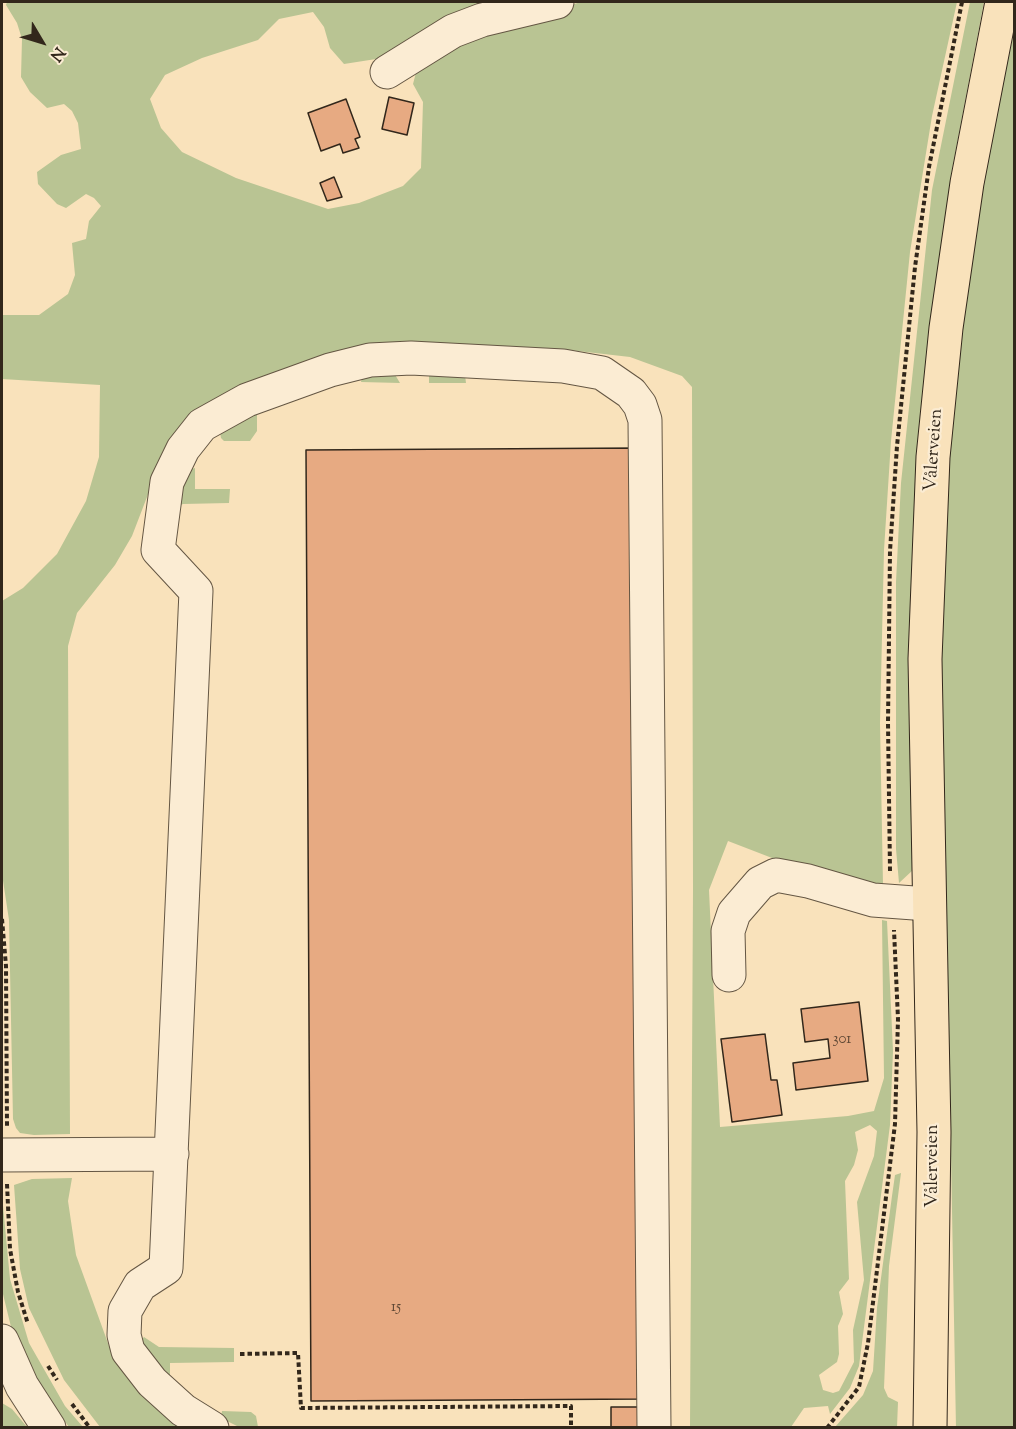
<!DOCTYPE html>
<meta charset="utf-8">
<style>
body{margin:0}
#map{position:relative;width:1016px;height:1429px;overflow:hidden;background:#f9e2bb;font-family:"Sorts Mill Goudy",serif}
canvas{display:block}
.frame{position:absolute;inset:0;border:3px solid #32271b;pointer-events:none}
.north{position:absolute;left:12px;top:12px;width:60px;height:60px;-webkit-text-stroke:4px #fbecd3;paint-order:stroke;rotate:128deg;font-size:16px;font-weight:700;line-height:24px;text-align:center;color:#32271b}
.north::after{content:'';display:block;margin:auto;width:21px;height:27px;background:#32271b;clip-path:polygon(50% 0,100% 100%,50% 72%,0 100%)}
</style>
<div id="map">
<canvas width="1016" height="1429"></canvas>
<div class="frame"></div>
<div class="north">N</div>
</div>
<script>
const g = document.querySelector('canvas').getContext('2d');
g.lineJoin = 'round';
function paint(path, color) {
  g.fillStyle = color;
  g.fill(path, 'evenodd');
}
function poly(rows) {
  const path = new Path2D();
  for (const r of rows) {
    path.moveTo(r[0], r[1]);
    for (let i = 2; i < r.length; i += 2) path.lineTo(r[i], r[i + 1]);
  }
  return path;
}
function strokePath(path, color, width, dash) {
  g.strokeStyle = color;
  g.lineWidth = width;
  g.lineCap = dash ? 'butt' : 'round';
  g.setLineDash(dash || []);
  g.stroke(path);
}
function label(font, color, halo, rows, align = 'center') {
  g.font = font + ' "Sorts Mill Goudy",serif';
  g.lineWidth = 4.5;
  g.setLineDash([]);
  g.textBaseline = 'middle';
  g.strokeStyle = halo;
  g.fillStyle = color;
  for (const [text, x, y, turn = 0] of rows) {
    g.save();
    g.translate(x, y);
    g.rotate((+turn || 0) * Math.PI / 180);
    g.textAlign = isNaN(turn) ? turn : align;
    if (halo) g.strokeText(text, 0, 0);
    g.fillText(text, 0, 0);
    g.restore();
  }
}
const green = poly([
 [7,2,526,2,376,59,344,64,330,48,324,27,313,12,279,19,258,40,202,58,165,75,150,99,161,128,182,152,236,178,328,209,359,203,403,186,421,168,423,102,413,84,419,61,446,42,581,2,957,2,932,116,910,252,891,441,884,550,880,723,883,885,811,873,728,841,709,890,720,1127,848,1116,874,1111,884,1078,882,920,887,921,893,1051,890,1125,859,1366,850,1388,830,1414,828,1406,804,1408,791,1427,690,1427,693,890,692,387,682,376,630,357,569,350,418,345,362,351,162,458,132,536,115,565,77,613,68,646,70,1134,34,1135,20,1133,16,1128,13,1119,9,920,2,874,2,601,23,588,57,554,86,501,99,457,100,385,2,379,2,315,39,315,68,294,75,275,72,243,86,239,89,221,101,206,94,198,86,194,66,208,57,204,38,184,37,172,61,155,81,149,78,123,72,111,64,104,47,108,30,92,21,77,22,39,17,23,6,5],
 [870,1125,877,1131,874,1156,857,1202,864,1280,853,1330,854,1362,839,1391,833,1393,823,1390,819,1375,837,1362,839,1354,838,1326,843,1314,839,1292,849,1279,845,1181,854,1165,858,1150,855,1132],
 [970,2,984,2,952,170,930,340,921,441,912,565,913,870,899,883,896,849,896,582,901,483,932,190],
 [1014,31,1014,1427,956,1428,941,612,949,434,977,212],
 [394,373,400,383,361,382,362,378],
 [429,374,465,375,466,383,429,383],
 [252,412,257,415,257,431,250,441,224,441,221,438,220,432],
 [195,468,195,489,230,489,229,503,183,504,176,507,188,470],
 [901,1173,889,1266,884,1388,888,1397,898,1402,897,1427,835,1427,863,1395,873,1371,877,1308,892,1196,895,1175],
 [72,1178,68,1201,76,1255,109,1346,135,1385,165,1416,182,1427,100,1427,64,1380,29,1308,20,1269,14,1185,32,1179],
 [2,1195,10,1279,29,1343,65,1406,83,1427,69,1427,54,1407,29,1370,12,1331,2,1290],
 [144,1337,159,1347,234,1348,234,1362,170,1363,170,1382,139,1343],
 [2,1403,12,1409,27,1427,2,1427],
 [222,1411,251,1412,256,1416,258,1427,239,1427,221,1418]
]);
const building = poly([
 [389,97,414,103,407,135,382,129,389,97],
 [346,99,360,137,355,139,359,148,343,153,340,144,321,151,308,113,346,99],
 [334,177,342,197,327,201,320,183,334,177],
 [639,448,644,1399,311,1401,306,450,639,448],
 [859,1002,868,1081,796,1090,793,1063,830,1058,828,1039,805,1042,801,1009,859,1002],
 [765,1034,771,1080,777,1080,782,1115,732,1122,721,1039,765,1034],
 [611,1407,645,1407,644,1428,611,1428,611,1407]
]);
const path = poly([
 [890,871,888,723,890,551,897,446,915,267,929,167,962,2],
 [2,919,6,966,7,1126],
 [7,1184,10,1249,18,1292,28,1324],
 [240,1354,298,1353,301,1408,571,1406,571,1428],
 [48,1366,57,1380],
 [72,1404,90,1428],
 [827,1428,859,1387,868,1343,895,1124,898,1019,894,930]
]);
const minor = poly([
 [387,72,453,31,482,20,557,2],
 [729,975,728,931,734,913,760,883,776,875,808,881,873,900,928,904],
 [2,1155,172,1154],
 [2,1341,22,1386,49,1428],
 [212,1428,183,1410,152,1382,128,1351,124,1335,125,1311,140,1285,166,1268,196,591,158,550,167,482,183,449,202,425,247,400,330,370,370,360,411,358,563,366,602,373,631,393,640,405,645,420,654,1428]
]);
const major = poly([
 [930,1428,934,1132,925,659,933,457,946,328,967,183,1002,2]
]);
const numberNames = [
 ["301",842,1040],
 ["15",396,1308]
];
const streetNames = [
 ["Vålerveien",935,450,-86],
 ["Vålerveien",934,1166,-90]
];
paint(green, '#b9c493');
paint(building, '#e7aa82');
strokePath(building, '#32271b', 1.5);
strokePath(minor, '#645643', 35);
strokePath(major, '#32271b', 35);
strokePath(path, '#32271b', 4, [4.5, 3]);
strokePath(minor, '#fbecd3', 33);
strokePath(major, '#f9e2bb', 33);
label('15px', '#5f4835', null, numberNames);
label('18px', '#32271b', '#fbecd3', streetNames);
</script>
